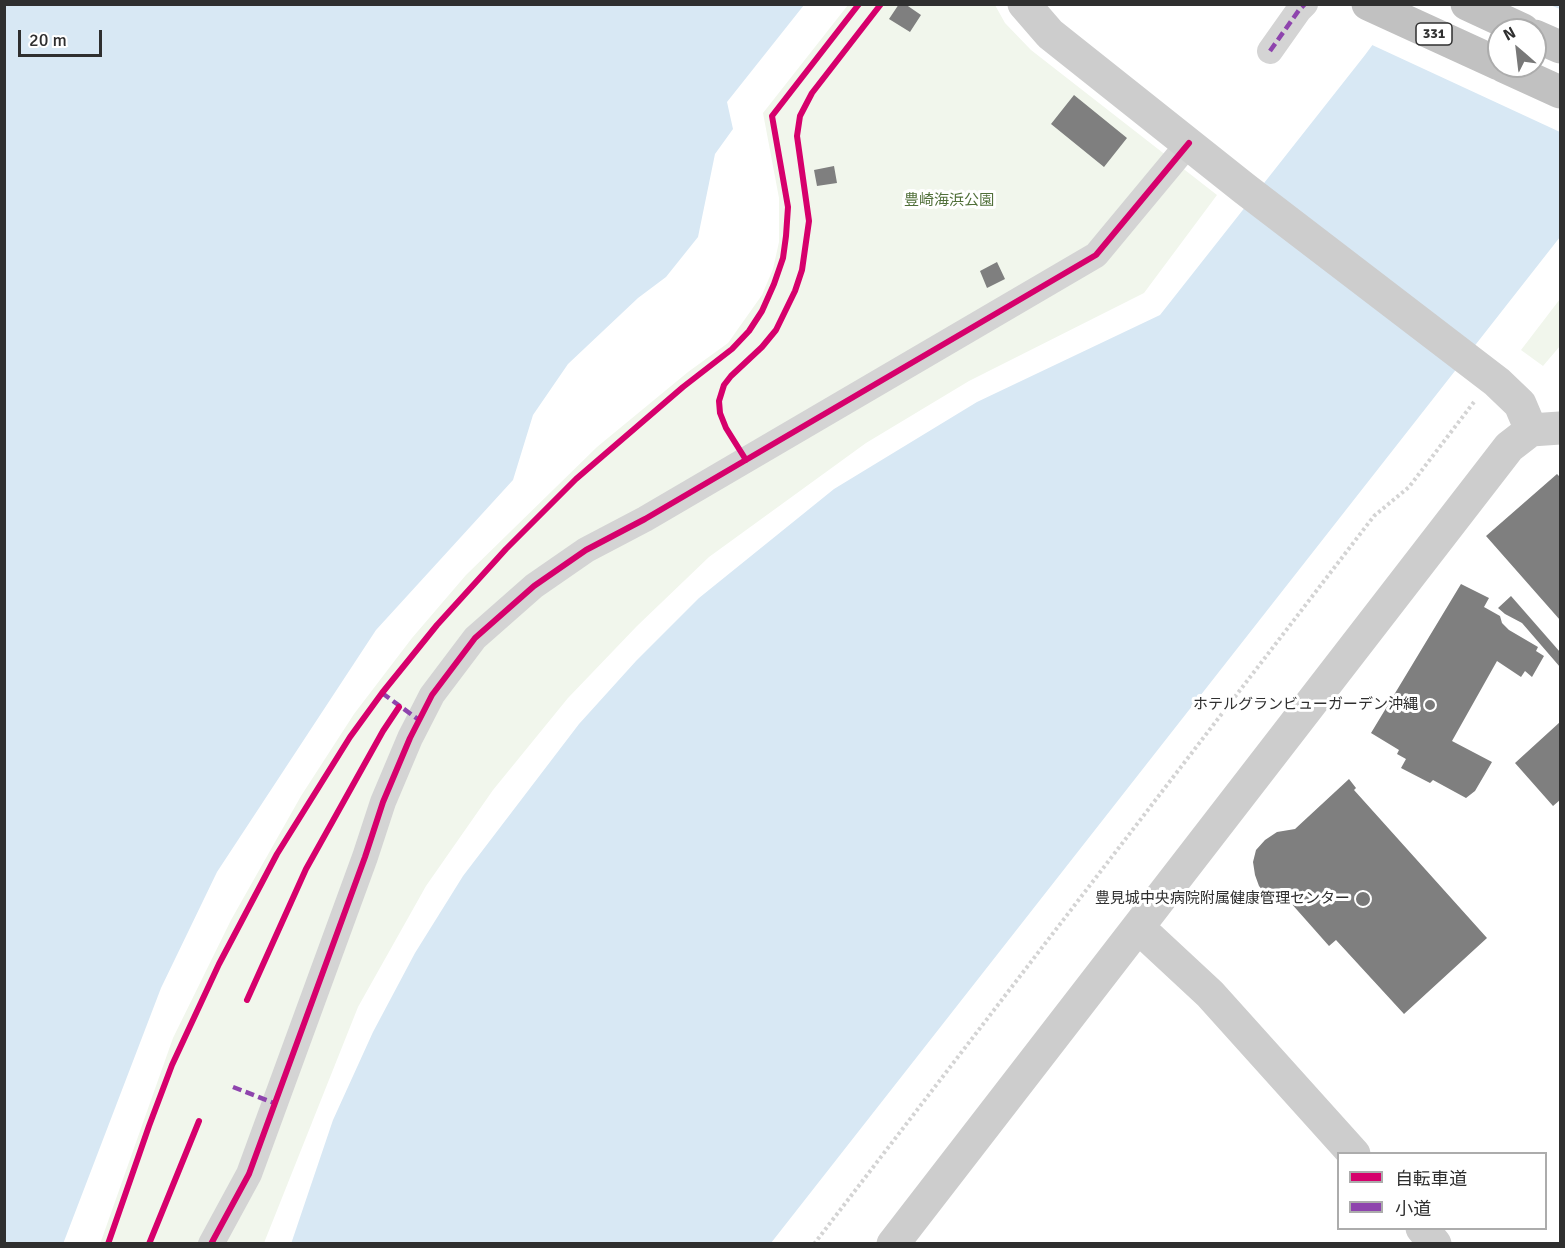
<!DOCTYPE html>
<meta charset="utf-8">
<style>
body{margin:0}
#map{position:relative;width:1565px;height:1248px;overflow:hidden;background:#fff;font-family:Signika,"Noto Sans JP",sans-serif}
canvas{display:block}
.frame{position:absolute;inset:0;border:6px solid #2f2f2f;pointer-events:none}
.legend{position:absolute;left:1337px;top:1152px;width:210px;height:78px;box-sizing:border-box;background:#fff;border:2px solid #acacac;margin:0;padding:8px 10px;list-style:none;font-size:18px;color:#2f2f2f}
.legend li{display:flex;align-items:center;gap:12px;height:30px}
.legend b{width:30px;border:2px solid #acacac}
.north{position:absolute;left:1487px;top:18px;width:60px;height:60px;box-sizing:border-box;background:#fff;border:2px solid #acacac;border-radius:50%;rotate:332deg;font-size:16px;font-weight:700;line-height:24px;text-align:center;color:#2f2f2f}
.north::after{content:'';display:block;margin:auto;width:21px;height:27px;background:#787878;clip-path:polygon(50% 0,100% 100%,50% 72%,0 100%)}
.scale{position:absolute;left:18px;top:30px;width:84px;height:27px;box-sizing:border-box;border:3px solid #2f2f2f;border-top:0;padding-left:8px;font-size:18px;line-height:21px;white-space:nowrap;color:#2f2f2f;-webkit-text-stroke:4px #fff;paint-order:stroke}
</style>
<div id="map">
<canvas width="1565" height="1248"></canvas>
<div class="frame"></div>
<ul class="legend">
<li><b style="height:8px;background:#d6006c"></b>自転車道</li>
<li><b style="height:8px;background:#8e44ad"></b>小道</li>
</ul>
<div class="north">N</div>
<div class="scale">20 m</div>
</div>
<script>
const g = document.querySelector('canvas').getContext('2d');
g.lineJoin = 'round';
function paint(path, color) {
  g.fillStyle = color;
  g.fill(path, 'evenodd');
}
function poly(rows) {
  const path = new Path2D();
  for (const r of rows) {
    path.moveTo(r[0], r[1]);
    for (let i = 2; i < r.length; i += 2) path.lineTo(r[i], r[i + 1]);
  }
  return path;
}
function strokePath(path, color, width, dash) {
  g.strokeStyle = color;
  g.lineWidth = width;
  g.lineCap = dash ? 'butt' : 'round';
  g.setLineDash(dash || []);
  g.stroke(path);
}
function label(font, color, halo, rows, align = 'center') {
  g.font = font + ' Signika,"Noto Sans JP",sans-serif';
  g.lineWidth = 6;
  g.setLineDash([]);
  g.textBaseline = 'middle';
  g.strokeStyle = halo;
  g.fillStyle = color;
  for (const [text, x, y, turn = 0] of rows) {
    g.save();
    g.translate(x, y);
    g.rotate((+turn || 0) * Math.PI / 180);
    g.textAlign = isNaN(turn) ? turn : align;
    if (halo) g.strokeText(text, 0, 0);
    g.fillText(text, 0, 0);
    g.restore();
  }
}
const green = poly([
 [848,5,995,5,1005,23,1031,50,1217,195,1144,293,969,381,866,443,709,557,637,626,568,698,493,790,426,886,358,1007,264,1243,100,1244,173,1038,231,920,301,796,354,714,412,638,466,575,597,447,688,372,728,343,762,295,773,269,779,242,779,198,763,113],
 [1560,299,1560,346,1543,366,1521,350]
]);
const water = poly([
 [5,4,804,5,727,102,733,129,715,154,698,237,666,277,638,298,568,364,533,415,513,480,376,630,217,872,161,988,63,1244,4,1243],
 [1402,5,1560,5,1560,237,771,1243,291,1244,333,1120,373,1032,415,953,463,876,579,724,636,661,699,598,834,489,977,402,1160,315,1365,55],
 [1499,30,1535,30,1535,66,1499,66]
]);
const pier = poly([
 [1398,4,1550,5,1560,9,1560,132,1370,44],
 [1499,30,1535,30,1535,66,1499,66]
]);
const building = poly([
 [899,4,905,4,921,15,910,32,889,19],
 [1074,95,1127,138,1104,167,1051,124],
 [834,166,837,183,817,186,814,170],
 [997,262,1005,279,987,288,980,271],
 [1557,474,1560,477,1560,620,1486,536],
 [1461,584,1489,598,1484,607,1500,616,1502,623,1509,630,1538,647,1536,651,1544,656,1532,677,1525,671,1521,677,1497,661,1452,741,1492,762,1475,791,1466,798,1433,780,1430,783,1401,768,1406,759,1397,754,1399,750,1371,733],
 [1511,596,1560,652,1560,667,1522,623,1505,614,1498,608],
 [1560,722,1560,800,1553,806,1515,763],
 [1349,779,1356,788,1354,790,1487,938,1404,1014,1336,940,1329,946,1290,902,1280,902,1268,897,1259,886,1255,875,1253,862,1256,850,1265,840,1277,832,1295,829]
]);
const path = poly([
 [814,1244,1374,516,1409,487,1474,402]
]);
const street = poly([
 [1270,51,1299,10,1305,4],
 [211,1244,249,1174,365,857,383,802,410,738,432,695,475,638,534,586,586,550,645,519,1096,255,1189,143]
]);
const secondary = poly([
 [1024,4,1050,34,1245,189,1497,382,1520,404,1531,430],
 [1139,928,1210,994,1354,1154],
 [1422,1228,1435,1244],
 [893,1244,1509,447,1531,430,1560,428]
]);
const highway = poly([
 [1368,4,1499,64],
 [1467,4,1523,30],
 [1535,36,1560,47],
 [1503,66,1560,92]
]);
const quiet = poly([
 [1270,51,1299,10,1305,4],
 [382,693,419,720],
 [233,1087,274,1103]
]);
const cycleway = poly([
 [746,460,726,428,720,413,719,401,724,385,731,376,762,347,776,330,795,291,802,270,809,221,797,136,800,116,812,93,881,4],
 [247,1000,306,869,383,731,399,707],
 [108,1244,149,1126,172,1065,219,964,277,854,350,737,382,693,437,625,506,549,576,479,683,387,732,349,749,331,762,311,774,284,783,258,786,236,788,207,772,116,859,4],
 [149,1244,199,1121],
 [211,1244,249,1174,365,857,383,802,410,738,432,695,475,638,534,586,586,550,645,519,1096,255,1189,143]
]);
const markers = [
 [1430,705,6,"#787878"],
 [1363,899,8,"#787878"]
];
const shields = [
 [1434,34,36]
];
const shieldNames = [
 ["331",1434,34]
];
const parkNames = [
 ["豊崎海浜公園",949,201]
];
const poiNames = [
 ["ホテルグランビューガーデン沖縄",1418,705],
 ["豊見城中央病院附属健康管理センター",1350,899]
];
paint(green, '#f1f6ec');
paint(water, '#d8e8f4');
paint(pier, '#fff');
paint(building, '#7f7f7f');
strokePath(path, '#d4d4d4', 4, [3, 3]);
strokePath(street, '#d4d4d4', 26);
strokePath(secondary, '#cdcdcd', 33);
strokePath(highway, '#c1c1c1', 33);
strokePath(quiet, '#8e44ad', 4.5, [9, 4.5]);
strokePath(cycleway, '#d6006c', 6);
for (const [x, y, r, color] of markers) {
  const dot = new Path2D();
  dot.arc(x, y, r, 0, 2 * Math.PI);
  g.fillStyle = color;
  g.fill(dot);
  strokePath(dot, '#fff', 2);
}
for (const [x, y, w] of shields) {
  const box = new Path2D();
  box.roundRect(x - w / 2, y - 11, w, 22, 4.5);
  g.fillStyle = '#fff';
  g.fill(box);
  strokePath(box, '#2f2f2f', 1.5);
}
label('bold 14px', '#2f2f2f', null, shieldNames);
label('15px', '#506f39', '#fff', parkNames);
label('15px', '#2f2f2f', '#fff', poiNames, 'right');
</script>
